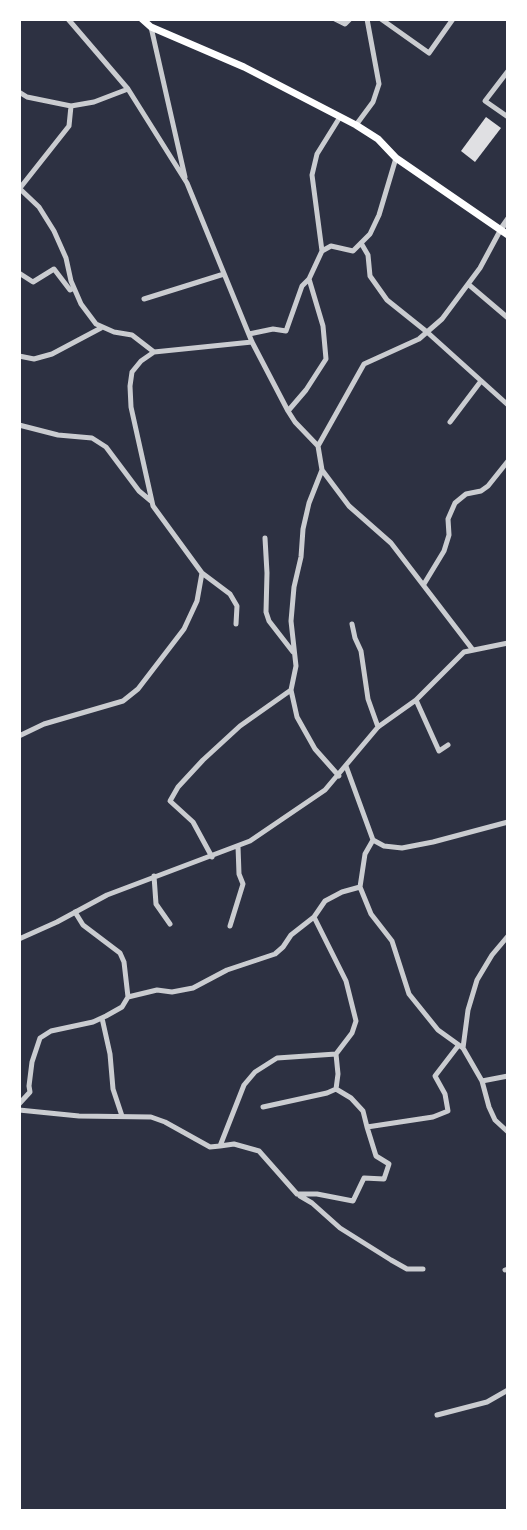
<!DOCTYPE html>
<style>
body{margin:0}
#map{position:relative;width:527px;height:1530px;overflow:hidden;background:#2d3142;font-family:"IBM Plex Sans",sans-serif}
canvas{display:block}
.frame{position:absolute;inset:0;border:21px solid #fff;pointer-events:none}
</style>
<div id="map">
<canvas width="527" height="1530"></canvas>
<div class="frame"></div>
</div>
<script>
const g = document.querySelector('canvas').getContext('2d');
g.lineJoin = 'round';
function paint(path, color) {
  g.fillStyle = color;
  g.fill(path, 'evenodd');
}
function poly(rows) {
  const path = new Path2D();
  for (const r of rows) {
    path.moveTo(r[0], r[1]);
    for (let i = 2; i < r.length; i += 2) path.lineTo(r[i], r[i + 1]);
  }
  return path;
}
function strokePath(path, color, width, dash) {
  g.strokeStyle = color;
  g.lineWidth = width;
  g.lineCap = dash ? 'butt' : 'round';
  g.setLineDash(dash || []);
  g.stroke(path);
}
const building = poly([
 [486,117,501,128,475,162,461,151]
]);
const minor = poly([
 [68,19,128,89,187,183,252,342,288,411,295,422,318,446,322,470,349,506,391,543,473,650],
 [335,19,345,24,350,19],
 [381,19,429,53,453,19],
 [151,27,185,177],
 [508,71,485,101,508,117],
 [19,92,27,97,71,106,94,102,128,89],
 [356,125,373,102,379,84,367,19],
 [19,188,39,207,54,231,66,258,71,281,81,304,96,324,114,332,132,335,154,352],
 [20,188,69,126,71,106],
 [361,243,368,255,370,276,387,300,427,332,508,405],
 [322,251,312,175,317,154,340,117],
 [19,273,33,282,54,269,70,290,74,288],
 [468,284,508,318],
 [144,299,224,274],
 [249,334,273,329,286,331,302,286,309,279,322,251,331,246,353,251,370,234,379,215,396,158],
 [19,356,34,359,52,354,101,328],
 [288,411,306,390,326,359,323,326,309,279],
 [450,422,481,381],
 [19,425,58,435,92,438,106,447,139,491,151,501],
 [318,446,364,364,419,339,442,319,480,268,501,229],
 [322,470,309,503,303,529,301,557,294,587,291,621,296,666,291,690,297,717,315,749,339,776],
 [265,538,267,573,266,612,269,621,293,652],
 [202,573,230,594,237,606,236,624],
 [424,584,444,551,449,535,448,519,455,503,466,494,481,491,488,486,508,461],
 [352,624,355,638,361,651,368,699,378,727],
 [416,700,439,751,448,745],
 [19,736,44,724,123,701,138,689,184,629,197,601,202,573,153,506,131,407,130,386,132,372,141,361,154,352,252,342],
 [346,766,373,840,384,846,402,848,433,842,508,822],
 [373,840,365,854,360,887,371,914,392,941,409,994,438,1030,463,1048],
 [212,857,193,822,170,801,178,787,203,760,240,726,291,690],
 [154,876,156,904,170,924],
 [75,912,83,925,120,953,124,962,128,997],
 [314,917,346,981,356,1021,352,1033,336,1054,338,1074,336,1089,351,1098,363,1111,367,1127,433,1117,448,1111,445,1094,435,1076,458,1046],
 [230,926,243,884,239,874,238,846],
 [19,939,57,922,107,895,250,841,325,790,378,727,416,700,464,652,508,643],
 [102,1018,110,1054,113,1089,122,1116],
 [463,1048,468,1010,477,980,492,955,508,936],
 [463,1048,482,1081,489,1107,495,1120,508,1132],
 [336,1054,277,1058,255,1072,244,1085,220,1146,234,1144,259,1151,297,1194,317,1194,353,1201,364,1178,384,1179,389,1164,376,1156,367,1127],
 [482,1081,508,1076],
 [19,1104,30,1092,29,1086,32,1062,40,1038,51,1031,93,1022,106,1016,122,1007,128,997,157,990,172,992,193,988,227,970,275,954,283,947,291,935,314,917,325,901,342,892,360,887],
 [263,1107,327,1093,336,1089],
 [19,1110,79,1116,151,1117,165,1122,210,1147,220,1146],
 [300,1196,312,1203,340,1228,391,1260,407,1269,423,1269],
 [505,1270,508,1269],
 [437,1415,487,1402,508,1390]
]);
const tertiary = poly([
 [501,229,508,219]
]);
const secondary = poly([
 [142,19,151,27,244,67,356,125,378,139,396,158,508,235]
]);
paint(building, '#e0e0e3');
strokePath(minor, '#caccd0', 5);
strokePath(tertiary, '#caccd0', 6);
strokePath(secondary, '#fff', 7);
</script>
